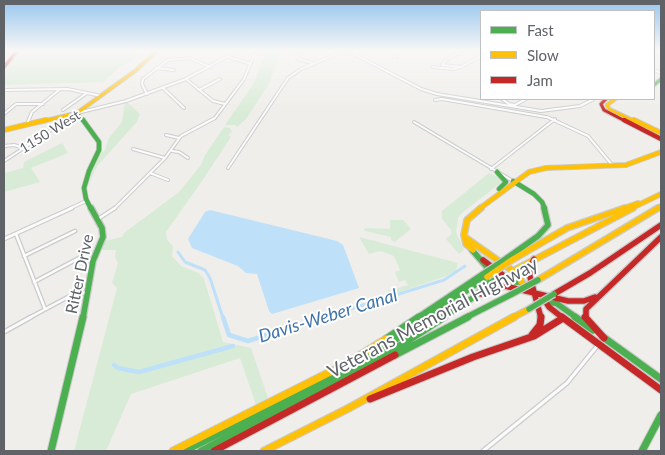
<!DOCTYPE html>
<style>
body{margin:0}
#map{position:relative;width:665px;height:455px;overflow:hidden;background:#efeeea;font-family:Lato,sans-serif}
canvas{display:block}
.frame{position:absolute;inset:0;border:5px solid #5f6368;pointer-events:none}
.legend{position:absolute;left:480px;top:10px;width:175px;height:90px;box-sizing:border-box;background:#fff;border:1px solid #bfc1c3;margin:0;padding:6px 9px;list-style:none;font-size:15px;color:#5f6368}
.legend li{display:flex;align-items:center;gap:10px;height:25px}
.legend b{width:25px;border:1px solid #bfc1c3}
</style>
<div id="map">
<canvas width="665" height="455"></canvas>
<div class="frame"></div>
<ul class="legend">
<li><b style="height:6px;background:#4caf50"></b>Fast</li>
<li><b style="height:6px;background:#ffc107"></b>Slow</li>
<li><b style="height:6px;background:#c62828"></b>Jam</li>
</ul>
</div>
<script>
const g = document.querySelector('canvas').getContext('2d');
g.lineJoin = 'round';
function paint(path, color) {
  g.fillStyle = color;
  g.fill(path, 'evenodd');
}
function poly(rows) {
  const path = new Path2D();
  for (const r of rows) {
    path.moveTo(r[0], r[1]);
    for (let i = 2; i < r.length; i += 2) path.lineTo(r[i], r[i + 1]);
  }
  return path;
}
function strokePath(path, color, width, dash) {
  g.strokeStyle = color;
  g.lineWidth = width;
  g.lineCap = dash ? 'butt' : 'round';
  g.setLineDash(dash || []);
  g.stroke(path);
}
function label(font, color, halo, rows, align = 'center') {
  g.font = font + ' Lato,sans-serif';
  g.lineWidth = 4;
  g.setLineDash([]);
  g.textBaseline = 'middle';
  g.strokeStyle = halo;
  g.fillStyle = color;
  for (const [text, x, y, turn = 0] of rows) {
    g.save();
    g.translate(x, y);
    g.rotate((+turn || 0) * Math.PI / 180);
    g.textAlign = isNaN(turn) ? turn : align;
    if (halo) g.strokeText(text, 0, 0);
    g.fillText(text, 0, 0);
    g.restore();
  }
}
const green = poly([
 [20,51,141,51,132,61,121,66,103,82,4,85,4,70],
 [266,51,280,51,270,82,246,119,237,127,236,125,225,125,254,83],
 [127,102,140,114,136,123,97,166,87,188,91,169,100,154,105,150,109,138,122,122,125,103],
 [224,127,230,128,232,132,228,135,231,137,202,181,166,232,167,240,173,246,172,256,181,266,199,273,204,279,223,342,251,348,268,398,256,405,240,358,131,394,106,451,74,451,117,288,112,283,118,263,115,257,116,250,102,250,104,241,122,237,124,233,179,192,201,165,205,155],
 [62,143,68,153,31,168,40,182,4,192,4,173,23,168,24,162],
 [489,173,500,178,502,182,463,212,458,218,456,232,464,250,459,254,446,239,451,234,451,230,442,219,442,211],
 [390,220,403,220,411,229,395,242,391,240,391,237,365,231,364,228,390,229],
 [359,237,458,263,456,270,446,276,388,296,386,292,408,285,405,280,399,282,395,272,400,270,394,256,381,251,369,254]
]);
const water = poly([
 [210,210,337,241,343,245,359,288,272,314,269,311,257,274,246,273,238,266,192,248,188,239,205,212]
]);
const canalFar1 = poly([
 [178,252,185,262,205,270,210,278,223,318],
 [321,318,444,280,465,266]
]);
const canal = poly([
 [223,317,229,335,248,341,325,317],
 [114,365,118,368,139,372,233,346]
]);
const streetFar2 = poly([
 [295,51,298,59,312,63],
 [385,51,396,57],
 [462,51,446,60,442,65,461,67,481,56],
 [229,57,251,64],
 [433,67,454,69,460,67],
 [156,68,174,70],
 [654,70,661,73],
 [186,79,213,101,225,104],
 [163,88,184,108],
 [4,90,68,89,101,96],
 [199,90,220,79],
 [147,94,142,84,143,79,168,60,190,58,210,67],
 [502,99,509,104,515,105,526,99],
 [435,100,442,99,546,117],
 [63,110,87,93],
 [4,114,16,104,43,104],
 [547,117,588,136,613,166],
 [414,122,513,181],
 [27,124,32,112,59,90],
 [166,135,179,138],
 [4,146,14,145,24,148],
 [133,149,165,158],
 [172,151,179,152,188,158],
 [4,161,77,113,126,101,186,79,237,51],
 [228,168,288,78,301,69,342,52,354,54,421,89,437,94,541,111,580,106,594,99],
 [491,169,555,119],
 [150,173,168,180],
 [69,209,86,201],
 [114,209,165,158,181,136,215,118,244,79,254,55,260,51]
]);
const streetFar1 = poly([
 [98,219,115,208],
 [16,234,45,309],
 [4,239,72,208],
 [24,256,75,231],
 [34,282,81,257],
 [29,318,68,297,87,292]
]);
const street = poly([
 [4,332,31,317],
 [483,451,567,383,598,345]
]);
const fastFar3 = poly([
 [654,85,661,79],
 [77,113,84,122]
]);
const fastFar2 = poly([
 [83,120,99,142,99,150,89,171,84,188,86,199,91,209],
 [497,172,506,182,499,189],
 [513,181,534,194,542,202,545,209]
]);
const fastFar1 = poly([
 [507,258,538,236,548,225,544,208],
 [504,276,515,282,521,282],
 [548,303,556,303,577,318],
 [83,318,93,261,103,237,102,228,91,208],
 [417,318,483,274],
 [426,318,487,277],
 [442,318,474,297,492,280,486,266,472,250],
 [465,318,512,294]
]);
const fast = poly([
 [575,317,593,330],
 [603,337,661,379],
 [386,339,419,317],
 [395,355,468,317],
 [51,451,83,317],
 [184,451,310,388,384,347,428,317],
 [201,451,395,349,444,317],
 [642,451,661,415]
]);
const slowFar3 = poly([
 [4,55,6,51],
 [615,99,607,105,609,109,636,122],
 [40,122,77,113,135,71,157,51]
]);
const slowFar2 = poly([
 [634,120,661,133],
 [4,130,46,120],
 [479,209,529,172,546,168,626,165,661,152],
 [621,209,638,203],
 [630,209,661,194],
 [656,209,661,206]
]);
const slowFar1 = poly([
 [466,238,513,271],
 [473,250,466,244,464,235,467,220,481,208],
 [510,261,567,228,625,208],
 [513,271,521,277,521,282,529,287],
 [513,271,633,208],
 [538,280,658,208],
 [512,318,529,309]
]);
const slow = poly([
 [173,451,346,364,386,339],
 [264,451,349,408,514,317]
]);
const jamFar3 = poly([
 [4,67,17,51],
 [606,99,601,104,604,110,627,122]
]);
const jamFar2 = poly([
 [624,120,661,139]
]);
const jamFar1 = poly([
 [534,259,531,265,530,277,541,318],
 [483,260,504,276],
 [481,294,505,286,568,301,584,301,595,297],
 [554,294,590,273,661,225],
 [543,298,549,307,563,318],
 [586,318,586,309,661,237]
]);
const jam = poly([
 [562,317,661,390],
 [585,317,604,338],
 [532,335,540,325,541,317],
 [370,399,473,357,534,336,563,318],
 [214,451,395,355]
]);
const fastBridge = poly([
 [483,274,507,258],
 [512,294,538,280],
 [529,309,554,294]
]);
const slowBridge = poly([
 [487,277,510,261]
]);
const farStreetnames = [
 ["1150 West",50,132,-32]
];
const streetNames = [
 ["Ritter Drive",80,274,-78]
];
const waterNames = [
 ["Davis-Weber Canal",328,316,-17]
];
const nearStreetnames = [
 ["Veterans Memorial Highway",433,318,-28]
];
paint(green, '#d8ebd6');
paint(water, '#bfe0f9');
strokePath(canalFar1, '#bfe0f9', 3);
strokePath(canal, '#bfe0f9', 4.5);
strokePath(streetFar2, '#cbcccc', 4);
strokePath(streetFar1, '#cbcccc', 5);
strokePath(street, '#cbcccc', 5.5);
strokePath(fastFar3, '#cacacb', 5);
strokePath(fastFar2, '#cacacb', 6);
strokePath(fastFar1, '#cacacb', 8);
strokePath(fast, '#cacacb', 9);
strokePath(slowFar3, '#cacacb', 5);
strokePath(slowFar2, '#cacacb', 6);
strokePath(slowFar1, '#cacacb', 8);
strokePath(slow, '#cacacb', 9);
strokePath(jamFar3, '#cacacb', 5);
strokePath(jamFar2, '#cacacb', 6);
strokePath(jamFar1, '#cacacb', 8);
strokePath(jam, '#cacacb', 9);
strokePath(streetFar2, '#fdfcfc', 2);
strokePath(streetFar1, '#fdfcfc', 2.5);
strokePath(street, '#fdfcfc', 3);
strokePath(fastFar3, '#4caf50', 3);
strokePath(fastFar2, '#4caf50', 4.5);
strokePath(fastFar1, '#4caf50', 5.5);
strokePath(fast, '#4caf50', 7);
strokePath(slowFar3, '#ffc107', 3);
strokePath(slowFar2, '#ffc107', 4.5);
strokePath(slowFar1, '#ffc107', 5.5);
strokePath(slow, '#ffc107', 7);
strokePath(jamFar3, '#c62828', 3);
strokePath(jamFar2, '#c62828', 4.5);
strokePath(jamFar1, '#c62828', 5.5);
strokePath(jam, '#c62828', 7);
strokePath(fastBridge, '#cacacb', 8, []);
strokePath(slowBridge, '#cacacb', 8, []);
strokePath(fastBridge, '#4caf50', 5.5);
strokePath(slowBridge, '#ffc107', 5.5);
const sky = g.createLinearGradient(0, 0, 0, 115);
sky.addColorStop(0, '#97c6ef');
sky.addColorStop(0.44, '#f8f7f6');
sky.addColorStop(1, '#f8f7f600');
g.fillStyle = sky;
g.fillRect(0, 0, 665, 115);
label('14px', '#5f6368', '#fff', farStreetnames);
label('16px', '#5f6368', '#fff', streetNames);
label('italic 18px', '#4174aa', '#fff', waterNames);
label('19px', '#5f6368', '#fff', nearStreetnames);
</script>
